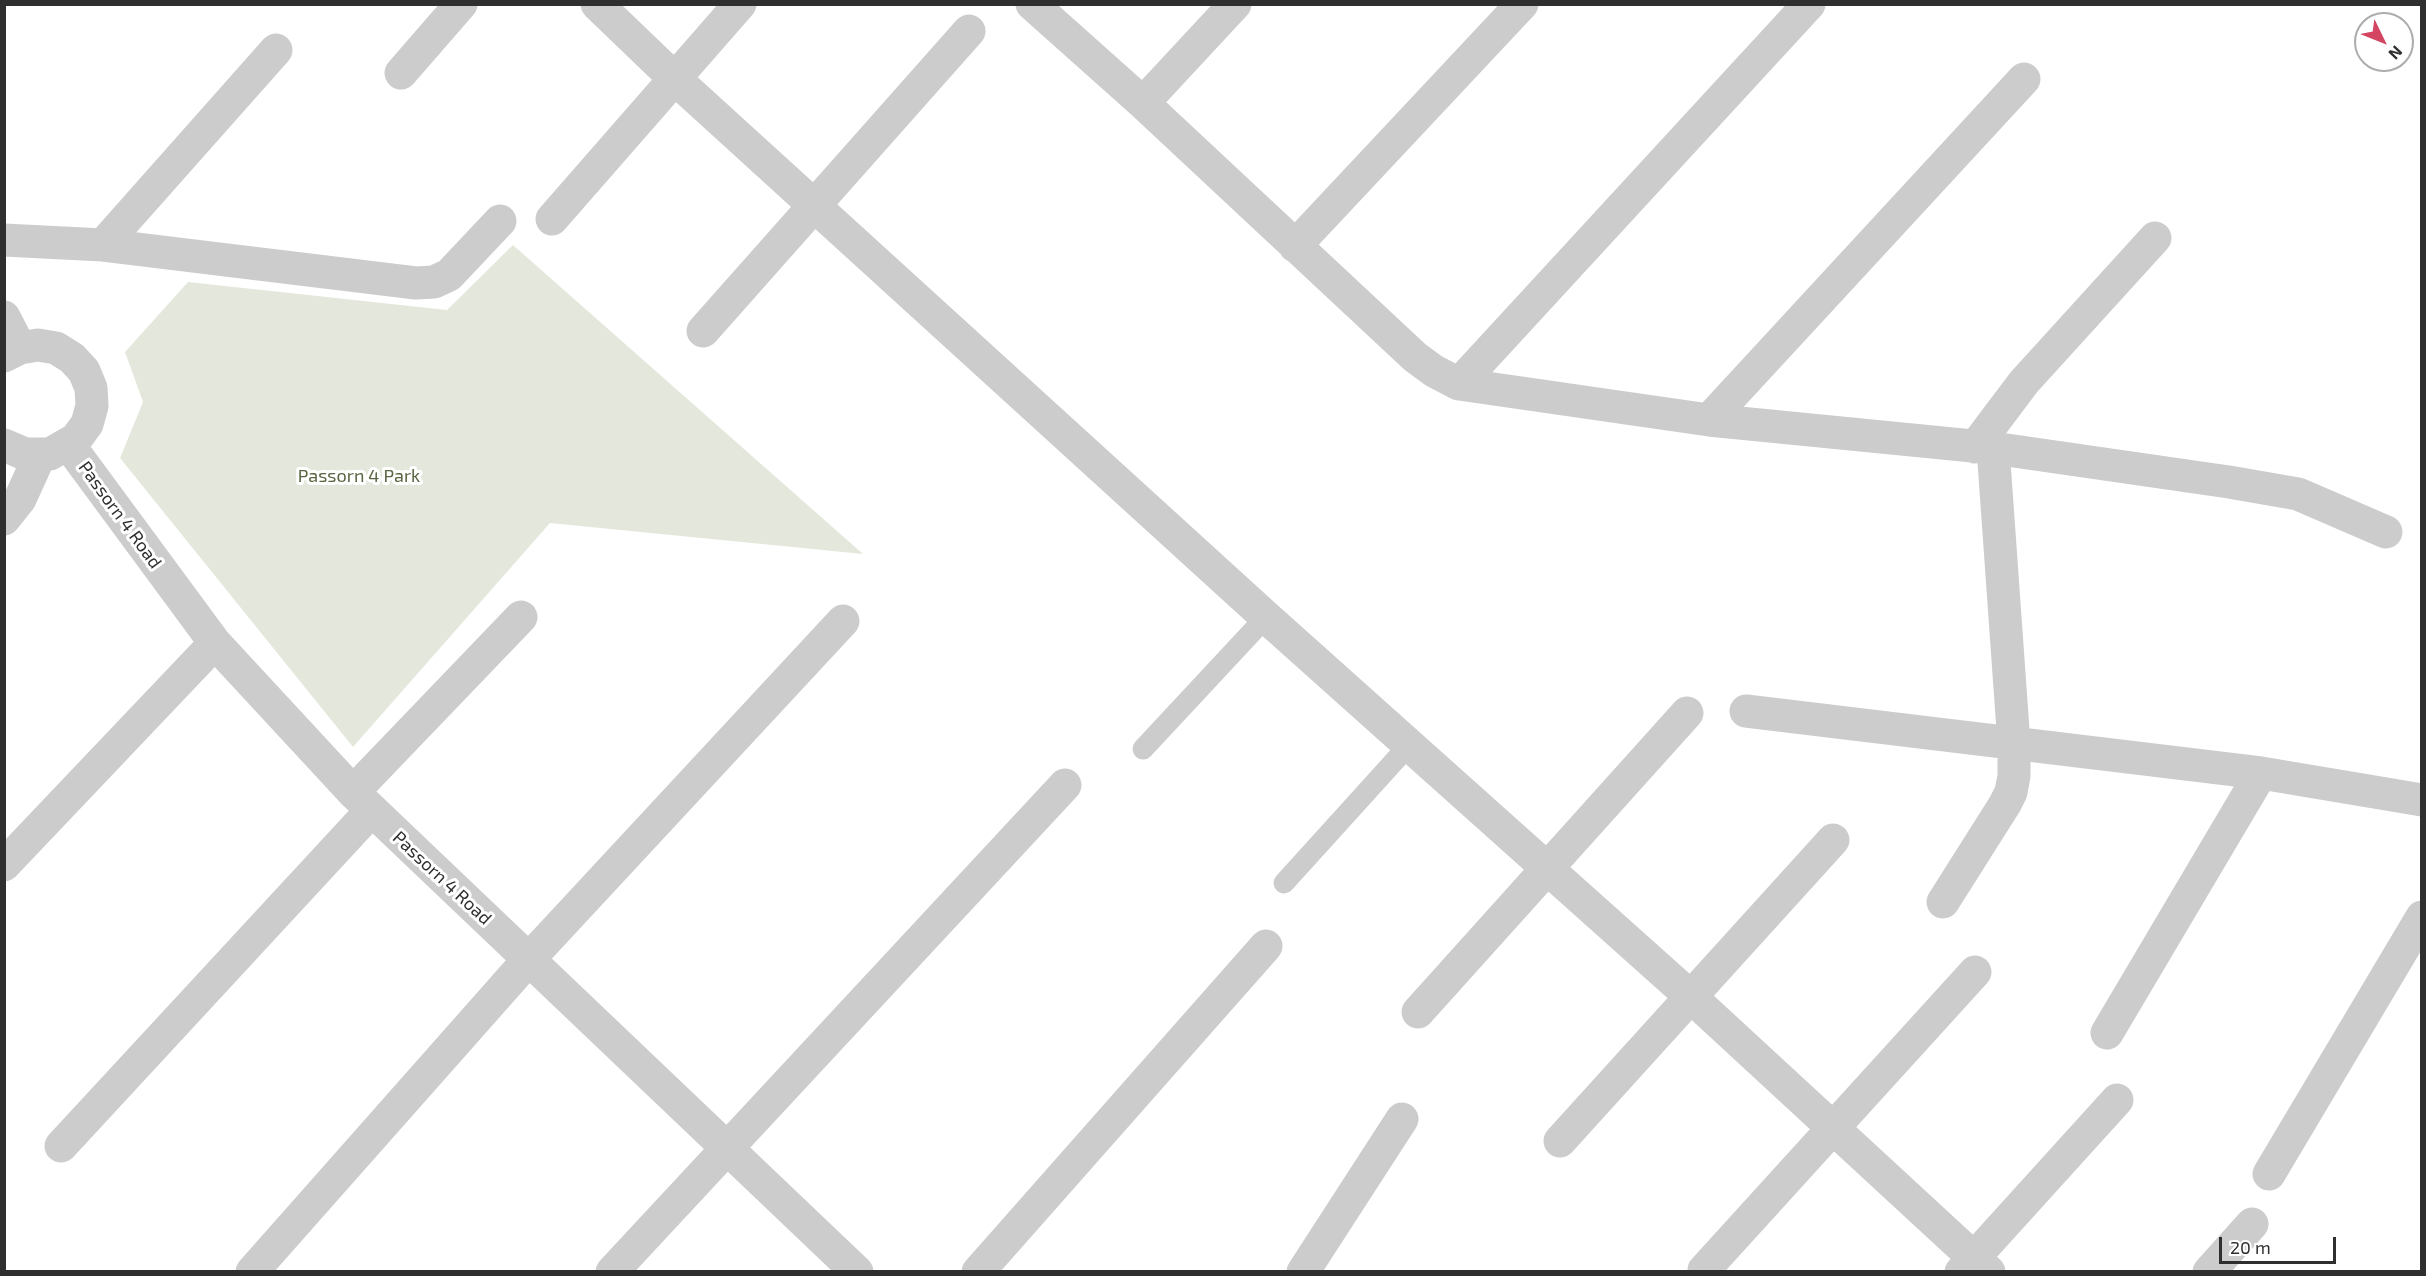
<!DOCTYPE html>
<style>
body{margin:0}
#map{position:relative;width:2426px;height:1276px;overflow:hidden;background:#fff;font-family:"Exo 2",sans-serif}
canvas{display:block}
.frame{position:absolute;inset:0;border:6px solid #2f2f2f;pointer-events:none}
.north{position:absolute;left:2354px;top:12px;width:60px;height:60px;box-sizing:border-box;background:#fff;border:2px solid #acacac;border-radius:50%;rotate:133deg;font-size:16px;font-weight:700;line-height:24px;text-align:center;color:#2f2f2f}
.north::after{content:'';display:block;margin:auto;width:21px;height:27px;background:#d34562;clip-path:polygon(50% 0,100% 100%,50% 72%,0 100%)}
.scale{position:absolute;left:2219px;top:1237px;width:117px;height:27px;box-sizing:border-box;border:3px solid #2f2f2f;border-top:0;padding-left:8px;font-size:18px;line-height:21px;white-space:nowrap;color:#2f2f2f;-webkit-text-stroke:4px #fff;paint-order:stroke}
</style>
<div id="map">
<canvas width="2426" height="1276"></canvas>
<div class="frame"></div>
<div class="north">N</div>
<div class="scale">20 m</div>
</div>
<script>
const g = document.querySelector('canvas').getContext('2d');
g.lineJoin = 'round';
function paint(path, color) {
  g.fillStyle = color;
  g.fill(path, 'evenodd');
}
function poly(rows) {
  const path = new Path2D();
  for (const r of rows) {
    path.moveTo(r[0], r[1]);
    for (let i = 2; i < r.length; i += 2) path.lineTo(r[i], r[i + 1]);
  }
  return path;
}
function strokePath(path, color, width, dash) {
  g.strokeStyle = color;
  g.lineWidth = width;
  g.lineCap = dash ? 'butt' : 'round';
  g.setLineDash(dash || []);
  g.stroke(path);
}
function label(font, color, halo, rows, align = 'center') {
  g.font = font + ' "Exo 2",sans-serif';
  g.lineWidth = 6;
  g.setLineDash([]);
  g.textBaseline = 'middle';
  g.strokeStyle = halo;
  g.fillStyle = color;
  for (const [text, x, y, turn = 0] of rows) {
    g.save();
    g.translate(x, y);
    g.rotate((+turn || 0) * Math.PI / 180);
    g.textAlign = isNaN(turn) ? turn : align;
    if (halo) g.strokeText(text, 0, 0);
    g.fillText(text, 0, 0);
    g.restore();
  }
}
const green = poly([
 [513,245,863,554,550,523,353,747,120,458,143,402,125,352,188,282,447,310]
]);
const lane = poly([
 [1143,749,1266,617],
 [1284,883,1410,744]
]);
const street = poly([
 [597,4,674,78,1266,617,1691,997,1989,1272],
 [1032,4,1143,103,1415,357,1434,371,1459,384,1709,420,1993,448,2229,482,2298,494,2386,532],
 [401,73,461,4],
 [1143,103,1235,4],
 [552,219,740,4],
 [4,240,103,245,416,283,434,282,449,275,500,221],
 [103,245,276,50],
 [1295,246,1522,4],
 [4,317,20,348],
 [703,331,969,31],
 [4,356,20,348,38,345,56,348,72,358,84,371,91,388,92,406,87,424,76,439,50,454,25,454,4,445],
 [1459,384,1809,4],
 [1709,420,2024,79],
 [69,445,215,643,353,792,857,1272],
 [1975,447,2024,382,2155,238],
 [4,519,20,499,40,455],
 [1746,711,2261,773,2422,800],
 [353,792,521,617],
 [4,865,215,643],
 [1943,902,2005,804,2011,792,2014,776,2014,744,1993,448],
 [1418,1012,1687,713],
 [2107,1033,2261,773],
 [1560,1141,1833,840],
 [61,1146,371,811],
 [2269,1174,2422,917],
 [1704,1270,1975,972],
 [252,1272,529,959,843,621],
 [612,1272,1065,785],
 [978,1272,1266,946],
 [1303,1272,1402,1119],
 [1961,1272,2117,1100],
 [2209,1272,2252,1224]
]);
const parkNames = [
 ["Passorn 4 Park",359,476]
];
const streetNames = [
 ["Passorn 4 Road",120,515,54],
 ["Passorn 4 Road",442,878,43]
];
paint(green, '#e4e8dc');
strokePath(lane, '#ccc', 21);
strokePath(street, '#ccc', 33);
label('18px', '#586641', '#fff', parkNames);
label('18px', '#2f2f2f', '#fff', streetNames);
</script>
